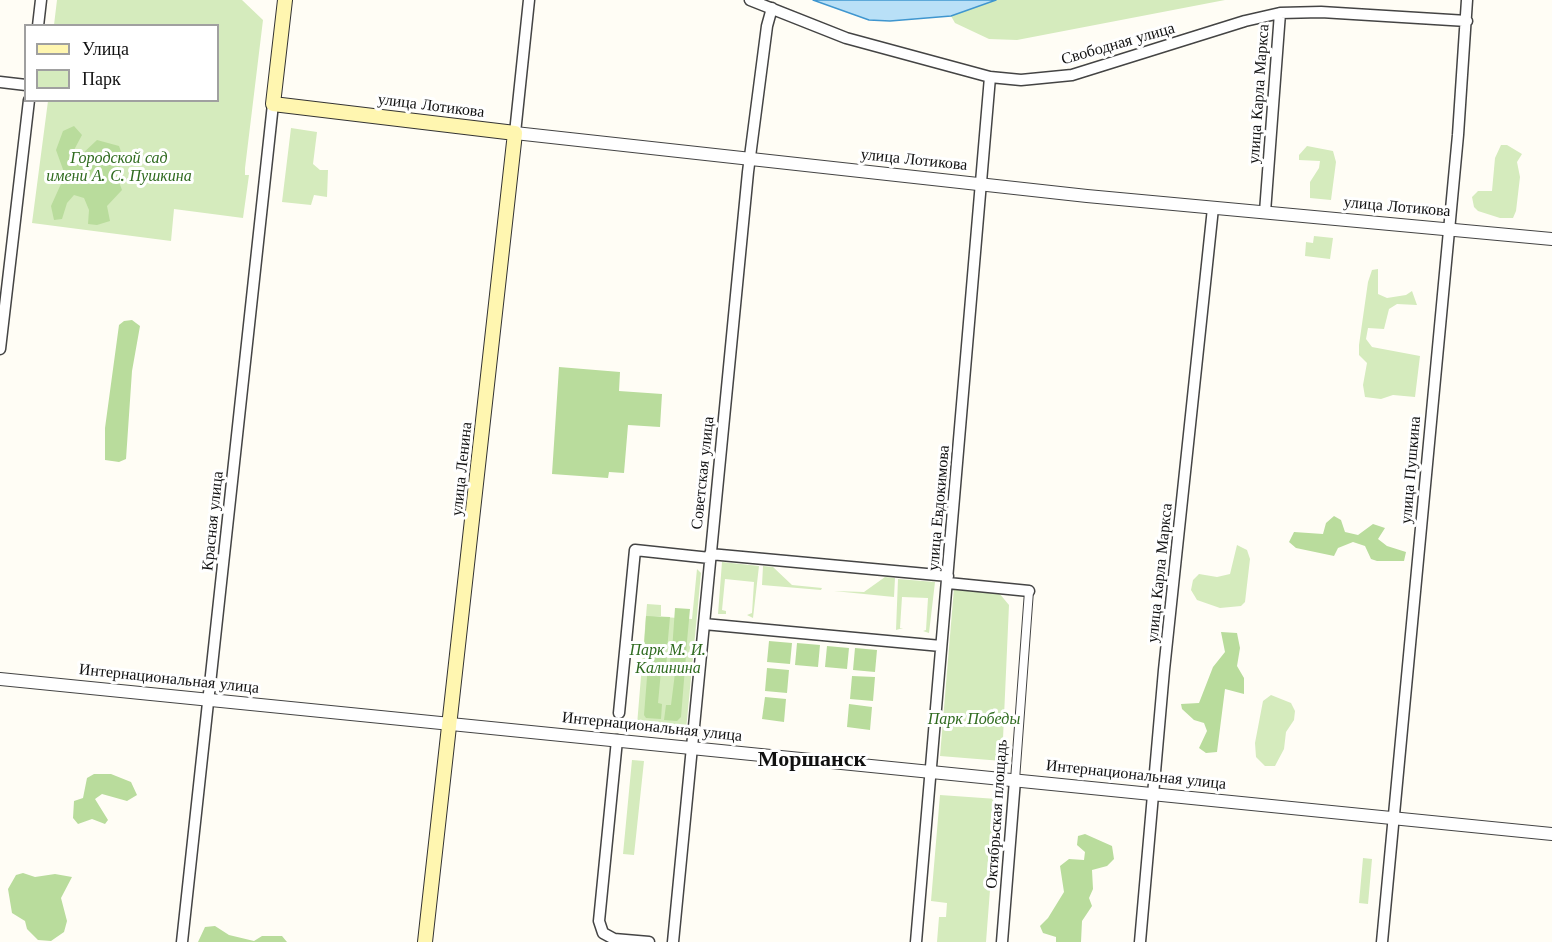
<!DOCTYPE html>
<meta charset="utf-8">
<style>
body{margin:0}
#map{position:relative;width:1552px;height:942px;overflow:hidden;background:#fffdf5;font-family:"Libre Baskerville",serif}
canvas{display:block}
.legend{position:absolute;left:24px;top:24px;width:195px;height:78px;box-sizing:border-box;background:#fff;border:2px solid #a0a0a0;margin:0;padding:8px 10px;list-style:none;font-size:18px;color:#111}
.legend li{display:flex;align-items:center;gap:12px;height:30px}
.legend b{width:30px;border:2px solid #a0a0a0}
</style>
<div id="map">
<canvas width="1552" height="942"></canvas>
<ul class="legend">
<li><b style="height:8px;background:#fff6b0"></b>Улица</li>
<li><b style="height:16px;background:#d5ebbd"></b>Парк</li>
</ul>
</div>
<script>
const g = document.querySelector('canvas').getContext('2d');
g.lineJoin = 'round';
function paint(path, color) {
  g.fillStyle = color;
  g.fill(path, 'evenodd');
}
function poly(rows) {
  const path = new Path2D();
  for (const r of rows) {
    path.moveTo(r[0], r[1]);
    for (let i = 2; i < r.length; i += 2) path.lineTo(r[i], r[i + 1]);
  }
  return path;
}
function strokePath(path, color, width, dash) {
  g.strokeStyle = color;
  g.lineWidth = width;
  g.lineCap = dash ? 'butt' : 'round';
  g.setLineDash(dash || []);
  g.stroke(path);
}
function label(font, color, halo, rows, align = 'center') {
  g.font = font + ' "Libre Baskerville",serif';
  g.lineWidth = 6;
  g.setLineDash([]);
  g.textBaseline = 'middle';
  g.strokeStyle = halo;
  g.fillStyle = color;
  for (const [text, x, y, turn = 0] of rows) {
    g.save();
    g.translate(x, y);
    g.rotate((+turn || 0) * Math.PI / 180);
    g.textAlign = isNaN(turn) ? turn : align;
    if (halo) g.strokeText(text, 0, 0);
    g.fillText(text, 0, 0);
    g.restore();
  }
}
const green = poly([
 [57,0,242,0,263,20,245,168,245,175,249,175,243,218,174,209,171,241,32,223,48,101,218,100,218,26,54,25],
 [996,0,1225,0,1017,40,989,39,955,23,951,16],
 [291,128,317,132,313,164,320,170,328,170,327,197,314,195,311,205,282,202],
 [1501,145,1507,145,1522,154,1517,162,1520,177,1516,211,1513,218,1500,218,1478,211,1474,207,1472,197,1478,191,1492,191,1495,158],
 [1307,146,1333,151,1336,162,1331,200,1310,198,1310,182,1319,168,1320,161,1299,160,1299,155],
 [1314,236,1333,238,1330,259,1305,256,1306,242,1313,243],
 [1378,269,1378,294,1387,298,1406,295,1412,291,1417,305,1397,304,1389,309,1384,329,1368,328,1366,339,1372,347,1420,356,1415,397,1393,395,1381,399,1365,397,1363,385,1367,363,1359,355,1359,345,1368,282,1372,270],
 [1237,545,1247,550,1250,559,1245,602,1241,606,1220,608,1197,600,1191,590,1193,580,1199,574,1217,577,1230,574],
 [722,562,759,566,753,618,747,615,752,613,754,582,725,579,722,610,726,611,726,614,718,614],
 [763,566,773,567,792,585,822,588,821,590,762,585],
 [697,569,701,573,686,730,637,725,647,604,661,605,661,616,650,616,692,619],
 [885,577,895,578,894,597,834,591,864,592],
 [898,579,935,582,929,633,923,631,926,630,928,598,902,597,900,628,903,628,896,630],
 [954,588,999,593,1009,605,1002,761,940,756],
 [1271,695,1291,703,1295,711,1294,720,1286,732,1284,749,1275,766,1265,766,1256,757,1255,743,1263,701],
 [632,760,644,761,634,855,623,854],
 [940,795,997,799,986,942,937,942,939,917,946,917,947,903,931,901],
 [1363,858,1372,859,1368,904,1359,903]
]);
const forest = poly([
 [74,126,82,135,74,150,79,157,97,140,119,146,124,160,116,174,122,190,107,206,110,221,97,225,88,224,89,210,84,198,74,195,67,203,62,219,54,220,51,206,65,175,56,150,63,131],
 [132,320,140,326,132,371,126,459,119,462,105,460,105,428,119,325,124,321],
 [559,367,620,372,619,391,662,394,660,427,628,425,624,473,609,472,608,478,552,474],
 [1334,516,1341,520,1345,532,1358,535,1373,524,1385,528,1378,539,1387,546,1406,552,1404,561,1377,561,1371,559,1365,546,1353,542,1338,548,1334,556,1296,548,1289,542,1294,532,1323,534,1326,523],
 [675,608,690,609,686,652,672,651],
 [646,616,670,617,667,650,644,648],
 [1221,632,1237,633,1240,648,1237,666,1244,678,1244,694,1225,689,1217,752,1206,753,1199,748,1207,731,1204,723,1194,720,1182,709,1181,704,1199,703,1213,667,1225,652],
 [769,641,792,643,790,664,767,662],
 [797,643,820,645,818,667,795,665],
 [827,646,849,648,847,669,825,667],
 [855,648,877,650,875,672,853,670],
 [649,652,667,654,666,671,661,671,658,703,662,704,661,719,646,718,644,715],
 [671,654,686,655,681,717,677,721,664,720,666,705,671,705,675,673,669,672],
 [767,668,789,670,787,693,765,691],
 [852,676,875,677,873,701,850,699],
 [765,697,786,699,784,722,762,719],
 [849,704,872,707,870,730,847,727],
 [94,774,111,774,131,782,137,795,127,801,102,794,95,799,108,820,105,824,92,819,78,824,73,818,74,801,83,798,87,778],
 [1085,834,1112,846,1114,859,1107,866,1092,870,1093,889,1089,898,1092,906,1082,921,1081,942,1056,942,1056,937,1043,933,1040,926,1048,918,1064,892,1060,866,1069,859,1084,860,1085,852,1077,845,1078,836],
 [23,873,35,877,55,874,72,877,61,898,67,921,64,932,51,941,38,940,27,929,25,921,12,913,8,889,16,875],
 [215,926,229,935,254,941,262,936,282,936,287,942,198,942,205,927]
]);
const water = poly([
 [813,0,996,0,951,16,890,21,869,20,813,0]
]);
const pedestrian = poly([
 [1015,780,1029,591]
]);
const minor = poly([
 [750,0,846,38,990,77,1021,80,1072,75,1245,21,1280,13,1321,12,1467,21],
 [38,26,41,0],
 [0,82,26,85],
 [515,133,529,0],
 [1265,212,1280,13],
 [0,349,29,100],
 [710,554,948,576],
 [948,583,1029,591],
 [704,624,941,646],
 [619,713,635,550,710,558],
 [617,740,599,921,603,933,614,939,649,942],
 [182,942,273,104],
 [673,942,748,172,767,26,772,8],
 [916,942,990,77],
 [1002,942,1015,780],
 [1140,942,1164,670,1213,208],
 [1382,942,1458,135,1467,0]
]);
const tertiary = poly([
 [515,133,1087,196,1552,239],
 [0,679,1552,834]
]);
const secondary = poly([
 [285,0,273,104,515,133,425,942]
]);
const streetNames = [
 ["Свободная улица",1118,44,-16],
 ["улица Карла Маркса",1259,94,-86],
 ["улица Лотикова",431,106,7],
 ["улица Лотикова",914,160,6],
 ["улица Лотикова",1397,207,5],
 ["улица Ленина",462,469,-84],
 ["улица Пушкина",1411,470,-85],
 ["Советская улица",703,473,-84],
 ["улица Евдокимова",939,508,-85],
 ["Красная улица",213,521,-84],
 ["улица Карла Маркса",1160,573,-84],
 ["Интернациональная улица",169,679,6],
 ["Интернациональная улица",652,727,6],
 ["Интернациональная улица",1136,775,6],
 ["Октябрьская площадь",997,814,-86]
];
const parkNames = [
 ["Городской сад",119,158],
 ["имени А. С. Пушкина",119,176],
 ["Парк М. И.",668,650],
 ["Калинина",668,668],
 ["Парк Победы",974,719]
];
const districtNames = [
 ["Моршанск",812,760]
];
paint(green, '#d5ebbd');
paint(forest, '#b9dc9c');
paint(water, '#b9e0f7');
strokePath(water, '#3f96cf', 1.5);
strokePath(pedestrian, '#444', 10);
strokePath(minor, '#444', 13);
strokePath(tertiary, '#444', 14);
strokePath(secondary, '#333', 16);
strokePath(pedestrian, '#fff', 8);
strokePath(minor, '#fff', 10);
strokePath(tertiary, '#fff', 12);
strokePath(secondary, '#fff6b0', 14);
label('16px', '#111', '#fff', streetNames);
label('italic 16px', '#2f6b1f', '#fff', parkNames);
label('bold 22px', '#111', '#fff', districtNames);
</script>
